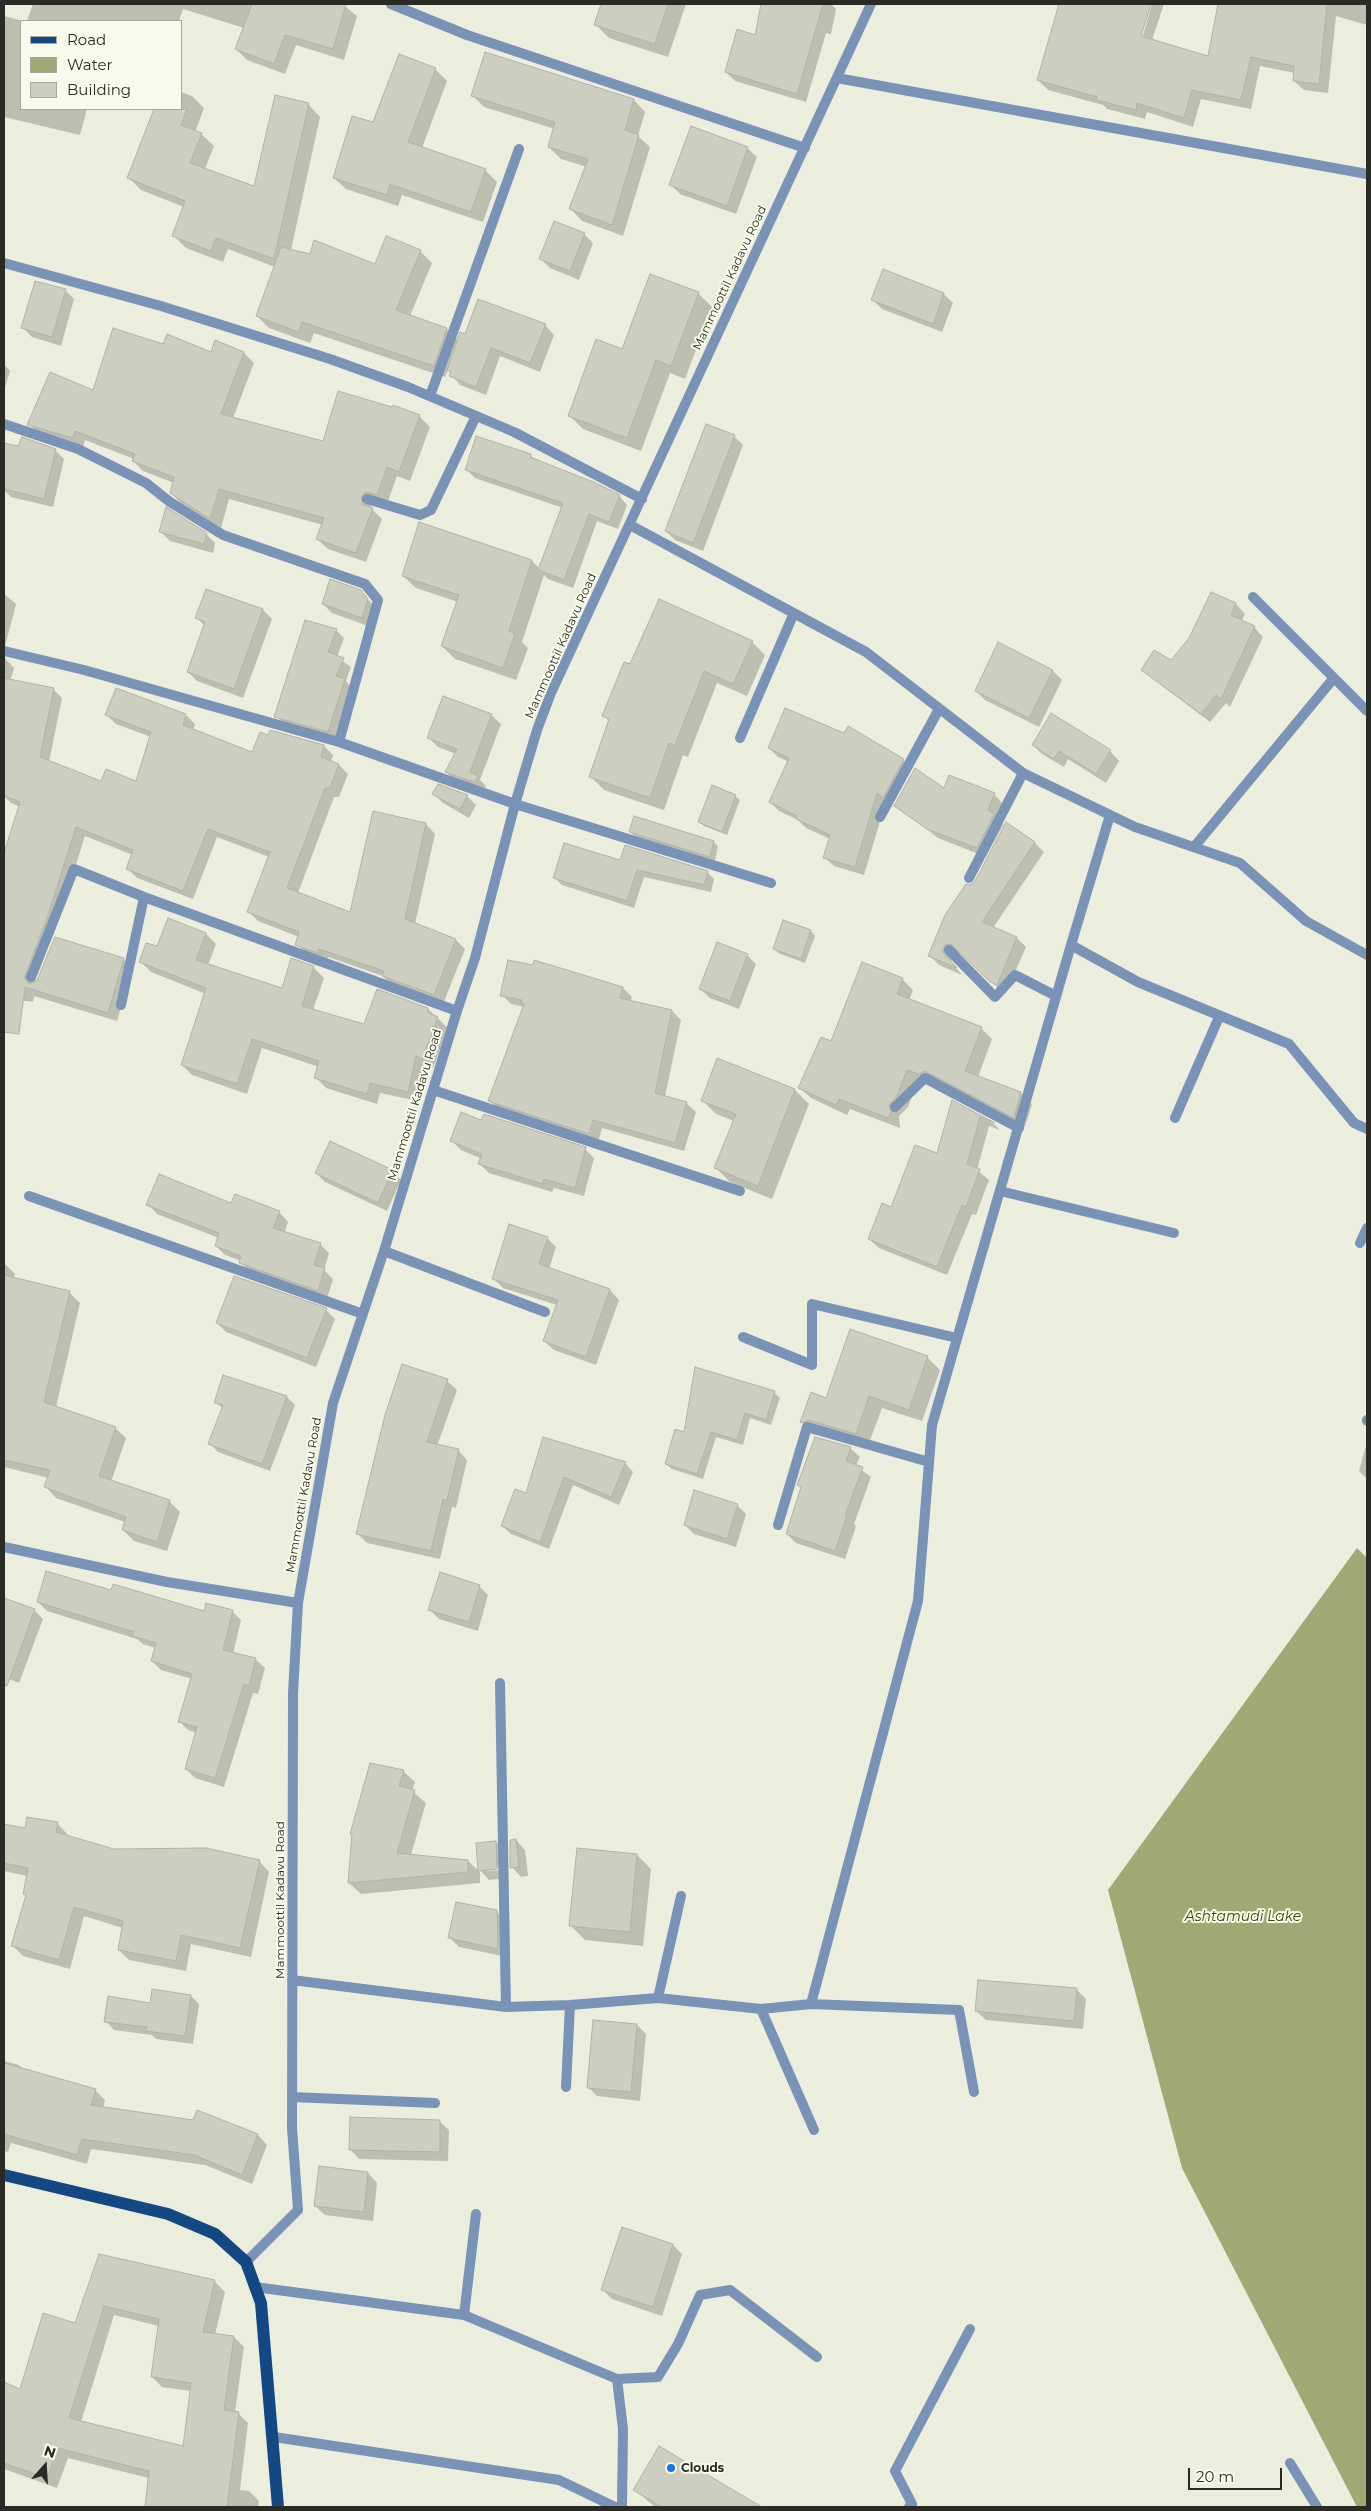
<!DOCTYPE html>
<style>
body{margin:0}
#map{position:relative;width:1371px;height:2511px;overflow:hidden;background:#ebeedd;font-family:Montserrat,sans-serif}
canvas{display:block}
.frame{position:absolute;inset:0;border:5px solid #2a2b25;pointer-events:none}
.legend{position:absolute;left:20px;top:20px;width:162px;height:90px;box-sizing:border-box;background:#f8fbeb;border:1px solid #a6a89c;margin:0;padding:6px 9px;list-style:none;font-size:15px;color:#2a2b25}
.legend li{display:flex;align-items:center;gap:10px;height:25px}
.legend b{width:25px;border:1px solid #a6a89c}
.north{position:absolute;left:20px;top:2441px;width:50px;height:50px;-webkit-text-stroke:4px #f8fbeb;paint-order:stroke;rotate:19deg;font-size:14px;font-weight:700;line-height:20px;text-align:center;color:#2a2b25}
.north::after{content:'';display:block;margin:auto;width:18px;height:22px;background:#2a2b25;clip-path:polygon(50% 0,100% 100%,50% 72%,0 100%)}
.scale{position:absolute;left:1188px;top:2468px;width:94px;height:22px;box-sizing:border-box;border:2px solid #2a2b25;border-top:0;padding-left:6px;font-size:15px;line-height:18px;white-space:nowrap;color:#2a2b25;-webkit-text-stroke:4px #f8fbeb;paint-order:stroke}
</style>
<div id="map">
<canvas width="1371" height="2511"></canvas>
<div class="frame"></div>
<ul class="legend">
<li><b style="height:6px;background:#134884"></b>Road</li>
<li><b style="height:14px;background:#a0a873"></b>Water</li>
<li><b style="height:14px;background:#cccfbf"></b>Building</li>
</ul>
<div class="north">N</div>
<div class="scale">20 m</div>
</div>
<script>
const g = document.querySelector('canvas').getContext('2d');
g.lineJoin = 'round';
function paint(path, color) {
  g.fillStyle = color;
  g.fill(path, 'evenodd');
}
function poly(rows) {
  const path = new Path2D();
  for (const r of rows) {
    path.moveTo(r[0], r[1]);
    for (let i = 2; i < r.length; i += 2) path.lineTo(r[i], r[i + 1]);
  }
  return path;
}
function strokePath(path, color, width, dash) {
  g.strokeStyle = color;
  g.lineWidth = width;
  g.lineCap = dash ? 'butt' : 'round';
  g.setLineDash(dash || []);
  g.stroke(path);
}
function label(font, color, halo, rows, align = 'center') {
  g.font = font + ' Montserrat,sans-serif';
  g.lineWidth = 4;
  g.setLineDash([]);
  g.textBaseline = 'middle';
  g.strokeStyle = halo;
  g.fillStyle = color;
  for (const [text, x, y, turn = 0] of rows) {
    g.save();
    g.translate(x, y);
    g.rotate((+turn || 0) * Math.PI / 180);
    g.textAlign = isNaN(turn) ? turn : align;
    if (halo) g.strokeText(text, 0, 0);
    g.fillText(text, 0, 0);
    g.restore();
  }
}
const water = poly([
 [1357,1548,1367,1558,1367,2507,1357,2507,1182,2168,1108,1890]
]);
const shadow = poly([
 [33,4,342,4,357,16,344,60,296,45,285,74,247,60,236,49,244,28,183,9,179,21,27,21],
 [602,4,686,4,668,57,609,38,595,24],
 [762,4,831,4,836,9,831,34,826,33,806,102,735,81,726,72,756,36],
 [1056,4,1150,4,1138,41,1141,42,1152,4,1164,4,1152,40,1208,57,1249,19,1255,4,1367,4,1367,25,1336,16,1328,93,1304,90,1294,81,1295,73,1260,66,1251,109,1201,99,1193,127,1147,112,1145,119,1107,109,1103,105,1048,90,1038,80,1059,7],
 [4,16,23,21,21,109,87,109,80,135,4,117],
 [486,54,634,100,645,112,638,136,650,147,623,236,582,221,571,209,587,167,561,159,549,147,555,129,484,107,473,96],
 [435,69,447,81,422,148,485,170,497,182,483,222,402,195,398,206,346,189,334,178,374,124],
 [181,92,192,96,204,108,195,132,201,134,214,146,205,169,255,188,308,104,320,117,291,250,376,266,420,251,432,263,410,316,447,329,459,341,466,335,545,325,554,335,540,372,500,356,486,395,460,385,448,370,445,377,314,333,310,343,269,328,257,316,275,267,228,249,223,262,186,248,173,235,184,207,141,190,129,178,155,109,181,109],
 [747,148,757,157,736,214,680,194,670,184],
 [584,234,593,243,579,280,550,268,541,259],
 [65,290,74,299,61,346,32,337,23,328],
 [698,293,712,307,685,379,670,373,641,451,583,429,569,415,623,350],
 [944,294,953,303,942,332,882,309,873,300],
 [164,346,211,354,244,353,254,363,233,418,324,443,393,406,420,417,430,427,410,481,397,476,387,504,376,502,370,507,382,519,366,562,328,549,317,539,323,525,229,499,221,528,181,503,171,493,174,483,143,471,133,461,134,459,85,440,83,447,39,434,29,424,93,392],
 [4,364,10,371,4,391],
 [734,436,743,445,703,551,675,540,666,531],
 [23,439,55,450,64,459,53,507,11,497,4,490,4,483],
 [530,455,536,460,619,496,627,505,618,529,597,521,573,588,548,579,544,575,522,642,528,648,516,680,455,659,442,646,458,602,416,588,403,576,532,561,540,569,563,508,475,478,467,470],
 [160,531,206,534,215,543,213,553,170,541],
 [207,590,263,610,272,619,243,698,197,681,188,672,205,626,197,618],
 [360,591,377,609,371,627,332,613,323,604],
 [1211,593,1236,604,1245,614,1241,622,1254,627,1263,637,1230,707,1226,703,1210,722,1142,670,1171,661,1190,639],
 [4,594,16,604,4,650],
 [336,630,344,638,337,657,351,667,346,681,353,689,337,739,284,724,276,716],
 [752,642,765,655,747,696,717,683,688,757,683,755,664,810,604,790,591,777,610,722,603,715,630,666],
 [999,644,1053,671,1062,680,1039,727,985,700,976,691],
 [4,657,14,668,5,700,4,700],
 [53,689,62,698,49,762,102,782,137,782,151,737,116,724,107,715,186,715,195,724,193,730,253,753,269,736,324,746,333,755,331,762,339,765,348,774,339,797,334,797,298,893,351,913,374,812,426,824,435,834,415,924,456,940,465,949,443,1004,392,985,383,976,328,957,327,961,306,954,297,944,299,937,258,921,249,912,269,857,217,837,193,899,137,878,128,869,133,855,85,836,56,928,33,985,123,959,132,968,117,1021,34,996,33,1002,4,998,4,857,20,807,11,803,4,796,4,789,29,722],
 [491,715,501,724,480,780,486,786,484,791,455,781,446,772,456,754,438,747,429,738],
 [1051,715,1110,751,1119,761,1106,783,1068,759,1064,767,1042,754,1033,745],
 [769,748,903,760,912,769,886,801,864,875,834,866,825,858,830,839,806,828,798,820,779,811,770,802,789,762,778,757],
 [944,790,994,794,1003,804,997,819,1003,825,986,857,938,838,896,805],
 [434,794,467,796,476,805,469,818,443,803],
 [735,796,740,800,727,835,704,826,699,822],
 [630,832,713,842,718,846,715,861,635,836],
 [1034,842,1044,852,993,928,1017,938,1026,947,1006,993,1001,991,962,952,954,954,951,962,962,975,939,965,930,956,970,886],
 [621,861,707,872,714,879,711,892,644,877,634,908,562,885,555,878],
 [168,920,206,934,216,944,208,965,283,990,313,967,324,978,313,1010,365,1025,428,1009,448,1028,433,1068,426,1065,418,1101,380,1093,377,1104,326,1088,316,1078,319,1067,262,1048,247,1094,192,1075,182,1065,206,994,151,972,141,962,158,948],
 [784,922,811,931,815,936,805,963,778,953,774,948],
 [747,955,756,964,739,1009,710,998,700,989],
 [534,967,623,988,632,997,630,1002,672,1011,681,1020,665,1097,687,1104,696,1112,684,1151,602,1128,598,1142,499,1110,490,1101,524,1007,511,1004,502,995],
 [902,979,913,990,909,1001,981,1028,992,1039,978,1077,1021,1093,1032,1104,1025,1127,936,1082,918,1080,908,1107,899,1116,900,1128,850,1109,847,1115,811,1098,800,1088,831,1043],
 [718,1060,795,1090,809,1104,772,1199,730,1182,716,1168,734,1121,716,1114,702,1100],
 [953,1102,994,1124,1000,1130,989,1126,977,1170,989,1180,976,1215,972,1214,947,1275,879,1248,869,1239,938,1155],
 [482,1122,585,1149,594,1158,584,1196,554,1188,552,1192,489,1173,480,1164,482,1159,461,1150,452,1141],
 [392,1171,401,1180,387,1211,325,1182,316,1173],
 [148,1204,232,1204,279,1212,288,1222,284,1233,320,1244,329,1253,324,1270,333,1279,327,1299,249,1272,241,1261,225,1255,216,1246,219,1238,157,1214],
 [547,1238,556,1247,549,1269,610,1290,619,1300,596,1365,554,1350,544,1341,557,1305,503,1288,494,1279],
 [4,1263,15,1274,13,1279,69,1292,80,1303,56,1407,115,1428,126,1438,111,1482,169,1501,180,1512,167,1551,134,1541,123,1530,125,1522,56,1498,46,1487,49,1478,4,1467],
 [326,1310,335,1319,316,1367,226,1332,217,1323],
 [927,1357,940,1370,922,1421,882,1408,868,1446,822,1433,814,1435,802,1422,827,1399],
 [447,1381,457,1390,437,1446,458,1450,467,1460,456,1508,452,1507,440,1559,367,1543,358,1534],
 [774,1392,780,1398,771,1425,750,1418,743,1445,716,1437,703,1479,672,1469,666,1464,685,1434],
 [287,1397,295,1405,270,1471,218,1452,210,1444,223,1409,216,1402],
 [544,1438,625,1463,633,1472,619,1505,573,1485,549,1549,511,1534,502,1526,527,1494],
 [1367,1442,1367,1479,1359,1471],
 [850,1448,860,1457,856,1466,871,1477,854,1524,856,1526,845,1559,796,1543,787,1534,802,1489,799,1485],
 [737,1505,746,1514,736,1547,694,1534,685,1525],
 [479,1586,488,1595,478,1631,439,1619,430,1610],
 [112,1592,204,1613,232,1611,241,1620,233,1654,255,1659,265,1668,258,1694,253,1693,224,1787,195,1778,186,1769,197,1733,188,1730,179,1721,192,1679,161,1670,152,1661,156,1648,143,1644,137,1639,47,1611,38,1602],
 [4,1599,34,1610,43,1619,19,1683,4,1677],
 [403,1771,415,1782,412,1791,426,1803,411,1855,468,1861,480,1872,480,1883,361,1894,349,1883,353,1836,351,1833],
 [57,1823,67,1834,67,1837,114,1850,259,1861,269,1872,251,1957,191,1944,186,1971,129,1960,119,1950,123,1928,84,1916,70,1969,23,1956,13,1946,27,1896,24,1894,27,1876,4,1871,4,1825,26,1829],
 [516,1840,525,1850,528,1876,521,1877,512,1867],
 [496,1842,505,1851,505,1878,489,1880,480,1870],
 [503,1867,503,1870,486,1871,486,1869],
 [637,1855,651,1869,643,1946,585,1940,571,1926],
 [497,1912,506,1921,507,1957,459,1947,450,1938],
 [1077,1990,1086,1999,1083,2029,986,2020,976,2011],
 [191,1996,199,2004,193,2044,156,2039,152,2035,114,2030,106,2021,151,2005],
 [637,2025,646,2034,640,2101,597,2096,588,2087],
 [4,2061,19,2065,23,2070,95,2090,105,2100,103,2108,258,2135,267,2145,252,2184,205,2165,91,2149,87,2164,11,2143,8,2152,4,2151],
 [439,2121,449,2130,448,2161,359,2159,350,2149],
 [368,2173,377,2183,373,2221,325,2215,315,2206],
 [673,2245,682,2254,662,2316,612,2299,603,2290],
 [100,2255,215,2282,225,2292,215,2335,234,2337,244,2347,235,2413,238,2413,248,2423,240,2490,249,2491,259,2501,258,2507,146,2507,149,2478,68,2458,57,2488,4,2469,4,2384,21,2390,76,2325],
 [114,2315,159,2326,152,2377,162,2387,191,2391,184,2448,81,2422],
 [659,2448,759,2507,655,2507,635,2490]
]);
const building = poly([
 [252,4,346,4,333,49,285,35,274,64,235,49,252,4],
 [601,4,668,4,655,44,594,25,601,4],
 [761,4,823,4,797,94,725,72,737,29,755,35,761,4],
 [1059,4,1151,4,1141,36,1208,56,1218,4,1327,4,1319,84,1293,81,1294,66,1251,57,1241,100,1192,90,1184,118,1137,103,1136,110,1096,100,1097,97,1037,80,1059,4],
 [485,52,634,99,625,130,639,135,612,225,569,209,588,159,548,147,555,122,471,96,485,52],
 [399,54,436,68,408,142,486,169,471,212,390,184,387,195,333,178,352,116,373,122,399,54],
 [275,95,309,103,274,259,216,238,211,251,172,236,185,201,127,178,154,109,187,109,181,125,202,133,190,163,254,186,275,95],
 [691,126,748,147,727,206,669,185,691,126],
 [554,221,585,233,570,271,539,259,554,221],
 [386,236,421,250,396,310,447,328,434,366,302,322,299,332,256,316,281,247,310,254,314,240,375,264,386,236],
 [883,269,944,293,933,324,871,300,883,269],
 [650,274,699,292,671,366,656,360,627,438,568,416,596,339,622,349,650,274],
 [35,281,66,289,52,337,21,328,35,281],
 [478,299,546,324,530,363,491,348,476,387,449,376,451,372,447,370,460,332,465,334,478,299],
 [113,328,163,344,167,334,211,352,215,340,244,352,221,414,323,441,338,391,392,407,393,405,420,415,399,472,387,467,377,495,366,492,361,497,362,504,373,508,356,553,316,539,324,518,219,489,210,519,170,493,174,477,132,461,135,454,75,431,73,438,27,425,50,372,93,390,113,328],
 [706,424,735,435,693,543,665,531,706,424],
 [476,436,531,454,530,457,596,483,620,495,609,522,589,514,564,580,538,570,563,503,465,470,476,436],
 [22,437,56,449,44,499,4,489,4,443,18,446,22,437],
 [166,507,207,533,204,544,159,532,166,507],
 [419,522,532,560,509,631,515,634,503,668,441,646,459,595,402,576,419,522],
 [330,579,361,590,368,599,362,618,322,604,330,579],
 [206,589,263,609,234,689,187,672,205,622,195,618,206,589],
 [1211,592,1236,603,1231,615,1255,626,1221,699,1216,695,1201,714,1141,670,1154,650,1171,660,1189,638,1211,592],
 [659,599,753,641,733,684,704,671,675,745,669,743,650,798,589,777,609,719,602,716,624,662,630,664,659,599],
 [305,620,337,629,328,652,344,658,336,676,345,679,328,732,274,717,305,620],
 [998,642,1053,670,1029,718,975,691,998,642],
 [4,678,54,688,40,757,101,781,106,769,136,781,151,732,105,715,116,688,186,714,183,725,252,752,260,732,268,735,270,730,324,745,321,757,339,764,330,788,325,788,287,888,350,912,373,811,426,823,405,919,456,939,434,995,382,976,384,971,319,949,318,953,295,945,299,932,247,912,270,852,208,829,183,891,126,869,133,850,76,827,47,918,24,978,29,984,37,980,55,937,124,958,108,1013,25,987,19,1034,4,1032,4,853,20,802,4,796,4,678],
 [443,696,492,714,470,772,478,776,474,782,445,772,457,749,427,738,443,696],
 [785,708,844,733,848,726,904,759,883,798,877,793,855,867,823,858,830,835,796,819,797,816,769,802,789,758,768,748,785,708],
 [1051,713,1111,750,1096,774,1059,751,1054,759,1032,745,1051,713],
 [915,768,944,788,949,775,995,793,988,810,994,814,977,848,927,829,894,806,915,768],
 [438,784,468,795,460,809,432,794,438,784],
 [712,785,736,795,722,832,698,822,712,785],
 [634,816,714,841,710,857,629,832,634,816],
 [1006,822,1035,842,982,922,1017,937,997,985,990,982,951,944,945,945,942,951,957,968,928,956,945,915,966,884,970,885,975,881,1006,822],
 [564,843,620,860,625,845,708,871,704,885,637,870,627,901,553,878,564,843],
 [168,918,206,933,196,960,282,988,291,958,314,966,302,1006,364,1024,377,989,428,1008,427,1012,438,1017,422,1059,416,1056,408,1092,370,1083,367,1094,314,1078,319,1061,252,1039,237,1084,181,1065,206,988,139,962,146,943,157,946,168,918],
 [783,920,811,930,801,959,773,949,783,920],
 [717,942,748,954,730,1001,699,989,717,942],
 [508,960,533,965,534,960,623,987,620,998,672,1010,655,1093,687,1102,675,1143,593,1120,589,1134,488,1101,524,1004,521,1003,522,1000,500,996,508,960],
 [862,962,903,978,897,994,982,1027,965,1071,1021,1092,1014,1118,925,1071,919,1074,907,1070,897,1096,889,1105,891,1112,888,1118,839,1099,836,1105,798,1088,821,1037,831,1041,862,962],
 [717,1058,795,1089,758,1186,714,1168,736,1114,701,1101,717,1058],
 [952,1100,995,1123,980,1117,967,1164,980,1169,966,1207,962,1205,937,1267,868,1239,882,1203,891,1207,915,1145,937,1153,952,1100],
 [461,1112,481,1120,484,1114,586,1147,575,1188,544,1179,543,1184,478,1164,482,1154,450,1141,461,1112],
 [330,1141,393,1170,378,1203,315,1173,330,1141],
 [159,1174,231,1203,235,1194,280,1211,273,1228,321,1243,314,1265,325,1268,318,1291,239,1263,241,1256,215,1246,219,1233,146,1205,159,1174],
 [509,1224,548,1237,539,1264,610,1289,586,1357,543,1341,558,1300,492,1279,509,1224],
 [4,1275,70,1291,44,1402,116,1427,99,1476,170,1500,157,1542,122,1530,126,1517,44,1487,50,1470,4,1460,4,1275],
 [234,1276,327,1308,307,1358,216,1323,234,1276],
 [850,1329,928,1356,909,1410,869,1396,856,1434,809,1420,800,1423,811,1392,826,1398,850,1329],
 [402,1364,448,1379,427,1442,459,1449,447,1500,443,1499,431,1551,356,1534,385,1415,402,1364],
 [695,1367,775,1391,766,1420,745,1413,737,1440,711,1432,697,1474,665,1464,675,1429,684,1432,695,1367],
 [223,1375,287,1396,262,1464,208,1444,223,1405,214,1403,223,1375],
 [543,1437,626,1462,611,1497,564,1477,540,1542,501,1526,515,1489,526,1493,543,1437],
 [815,1437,851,1447,846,1461,863,1467,845,1515,847,1516,835,1551,786,1534,801,1487,797,1485,815,1437],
 [694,1490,738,1504,727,1539,684,1525,694,1490],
 [46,1571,111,1590,113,1584,204,1611,206,1603,233,1610,223,1650,256,1658,249,1686,244,1684,215,1778,185,1769,197,1727,178,1722,192,1674,151,1661,156,1643,132,1636,134,1632,37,1602,46,1571],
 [440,1572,480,1585,469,1622,428,1610,440,1572],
 [4,1598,35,1609,7,1686,4,1685,4,1598],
 [370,1763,404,1770,399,1786,415,1790,397,1853,468,1860,468,1872,348,1883,352,1834,350,1834,370,1763],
 [27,1817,58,1822,56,1832,114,1849,206,1848,260,1860,240,1948,181,1935,176,1961,118,1950,123,1921,74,1907,59,1960,11,1946,26,1895,23,1894,28,1868,4,1863,4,1824,25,1828,27,1817],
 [516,1839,519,1867,510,1868,510,1840,516,1839],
 [496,1841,497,1869,478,1871,476,1843,496,1841],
 [577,1848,637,1854,630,1932,569,1926,577,1848],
 [456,1902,497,1910,498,1949,448,1938,456,1902],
 [978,1980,1077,1988,1074,2021,975,2011,978,1980],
 [152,1989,191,1995,185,2036,146,2031,147,2027,104,2022,108,1996,150,2003,152,1989],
 [593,2020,637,2024,631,2092,587,2088,593,2020],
 [4,2063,96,2089,91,2105,193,2120,197,2110,258,2134,242,2175,194,2155,82,2139,77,2155,4,2134,4,2063],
 [350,2117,440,2120,440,2152,349,2150,350,2117],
 [319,2166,368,2172,364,2212,314,2206,319,2166],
 [622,2227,673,2244,653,2307,601,2290,622,2227],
 [99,2254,215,2280,203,2332,234,2336,224,2410,239,2412,227,2507,145,2507,149,2471,58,2448,47,2478,4,2463,4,2382,20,2389,43,2313,75,2323,99,2254],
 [104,2306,159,2319,151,2377,191,2383,183,2446,69,2418,104,2306],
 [659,2446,762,2507,662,2507,633,2490,659,2446]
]);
const service = poly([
 [367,499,420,515,431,510,476,416],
 [1000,1191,1174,1233]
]);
const minor = poly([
 [391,4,467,35,805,148],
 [837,78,1367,174],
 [4,263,161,306,330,359,408,387,514,432,642,499],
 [430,396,519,149],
 [4,424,78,449,146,483,170,502,223,535,365,584,378,600,339,742],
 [630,525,866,652,1023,773,1135,827,1240,863,1306,921,1367,955],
 [1253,597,1367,711],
 [4,651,84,670,339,742,515,804,771,883],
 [740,738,794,613],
 [880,817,939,709],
 [1194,847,1333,679],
 [969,878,1023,773],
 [1071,945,1138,982,1289,1044,1354,1123,1367,1129],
 [949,950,995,997,1015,975,1056,996],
 [31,977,74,869,144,897,457,1011],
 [121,1005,144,897],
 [433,1090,740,1191],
 [895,1107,925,1078,1019,1128],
 [1175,1118,1219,1017],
 [29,1196,363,1314],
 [1360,1243,1367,1228],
 [384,1251,545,1312],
 [743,1337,812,1365,812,1304,957,1338],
 [1367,1420,1367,1421],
 [778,1525,807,1427,929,1462],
 [4,1547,167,1582,298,1603],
 [500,1683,506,2007],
 [292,1980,506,2007,570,2005,658,1998,761,2009,811,2004,918,1601,932,1425,1071,945,1110,815],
 [658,1998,681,1896],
 [811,2004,959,2010,974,2092],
 [761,2009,814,2130],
 [566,2087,570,2005],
 [292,2097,435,2103],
 [246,2262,298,2210,292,2128,293,1693,298,1603,333,1403,384,1251,457,1011,475,958,515,804,537,730,551,693,871,4],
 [255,2287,464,2315,617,2379,623,2429,622,2507],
 [464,2315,476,2214],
 [617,2379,658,2377,678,2344,700,2295,730,2290,817,2357],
 [274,2437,559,2480,615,2507],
 [1290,2463,1317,2507],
 [909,2507,912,2504,895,2471,970,2329]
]);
const primary = poly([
 [4,2175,168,2214,215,2234,246,2262,261,2303,278,2507]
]);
const markers = [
 [671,2468,5,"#1579e2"]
];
const streetNames = [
 ["Mammoottil Kadavu Road",730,278,-65],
 ["Mammoottil Kadavu Road",561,646,-66],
 ["Mammoottil Kadavu Road",415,1105,-73],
 ["Mammoottil Kadavu Road",304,1495,-80],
 ["Mammoottil Kadavu Road",280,1900,-90]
];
const poiNames = [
 ["Clouds",681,2468]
];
const waterNames = [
 ["Ashtamudi Lake",1243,1917]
];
paint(water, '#a0a873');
paint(shadow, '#0003');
paint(building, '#cccfbf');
strokePath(building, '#b0b3a4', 1);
strokePath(service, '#7893b6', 10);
strokePath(minor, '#7893b6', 10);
strokePath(primary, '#134884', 12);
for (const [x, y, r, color] of markers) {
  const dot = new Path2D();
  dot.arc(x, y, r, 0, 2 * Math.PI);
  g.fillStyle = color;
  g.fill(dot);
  strokePath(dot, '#f8fbeb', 2);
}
label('12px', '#2a2b25', '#f8fbeb', streetNames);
label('bold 12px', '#2a2b25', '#f8fbeb', poiNames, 'left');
label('italic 14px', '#404603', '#f8fbeb', waterNames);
</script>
